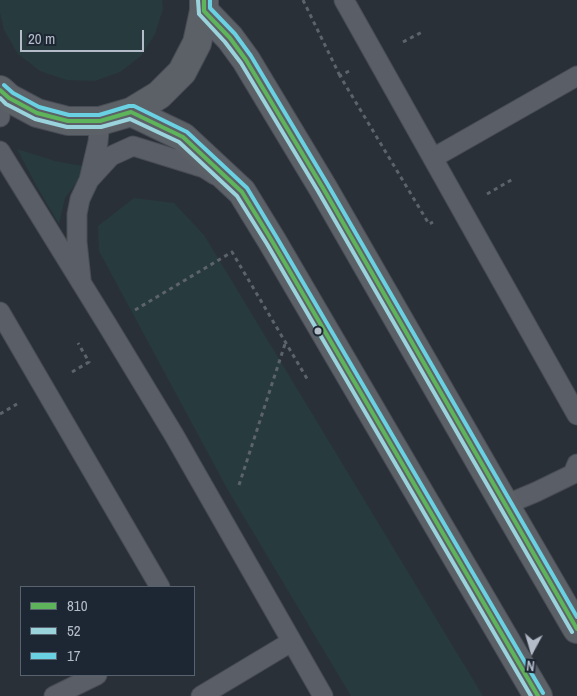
<!DOCTYPE html>
<style>
body{margin:0}
#map{position:relative;width:577px;height:696px;overflow:hidden;background:#2a3038;font-family:"Archivo Narrow",sans-serif}
canvas{display:block}
.legend{position:absolute;left:20px;top:586px;width:175px;height:90px;box-sizing:border-box;background:#1d2633;border:1px solid #59626f;margin:0;padding:6px 9px;list-style:none;font-size:15px;color:#b4bcc9}
.legend li{display:flex;align-items:center;gap:10px;height:25px}
.legend b{width:25px;border:1px solid #59626f}
.north{position:absolute;left:507px;top:626px;width:50px;height:50px;-webkit-text-stroke:4px #1d2633;paint-order:stroke;rotate:186deg;font-size:14px;font-weight:700;line-height:20px;text-align:center;color:#b4bcc9}
.north::after{content:'';display:block;margin:auto;width:18px;height:22px;background:#b4bcc9;clip-path:polygon(50% 0,100% 100%,50% 72%,0 100%)}
.scale{position:absolute;left:20px;top:30px;width:124px;height:22px;box-sizing:border-box;border:2px solid #b4bcc9;border-top:0;padding-left:6px;font-size:15px;line-height:18px;white-space:nowrap;color:#b4bcc9;-webkit-text-stroke:4px #1d2633;paint-order:stroke}
</style>
<div id="map">
<canvas width="577" height="696"></canvas>
<ul class="legend">
<li><b style="height:6px;background:#5db45a"></b>810</li>
<li><b style="height:6px;background:#9ad3dc"></b>52</li>
<li><b style="height:6px;background:#6ad1e2"></b>17</li>
</ul>
<div class="north">N</div>
<div class="scale">20 m</div>
</div>
<script>
const g = document.querySelector('canvas').getContext('2d');
g.lineJoin = 'round';
function paint(path, color) {
  g.fillStyle = color;
  g.fill(path, 'evenodd');
}
function poly(rows) {
  const path = new Path2D();
  for (const r of rows) {
    path.moveTo(r[0], r[1]);
    for (let i = 2; i < r.length; i += 2) path.lineTo(r[i], r[i + 1]);
  }
  return path;
}
function strokePath(path, color, width, dash) {
  g.strokeStyle = color;
  g.lineWidth = width;
  g.lineCap = dash ? 'butt' : 'round';
  g.setLineDash(dash || []);
  g.stroke(path);
}
const green = poly([
 [0,0,162,0,163,9,155,34,141,56,120,72,95,81,67,80,40,71,18,54,4,30,0,13],
 [17,149,55,161,88,167,65,198,59,224,37,187],
 [134,198,174,203,204,235,483,696,351,696,229,492,99,251,98,226]
]);
const path = poly([
 [303,0,340,76],
 [403,42,424,31],
 [349,71,340,76,429,224,433,222],
 [487,194,513,179],
 [135,310,232,252,309,382],
 [72,372,89,362,78,343],
 [0,414,17,404],
 [239,485,286,341]
]);
const lane = poly([
 [344,0,577,415],
 [0,117,0,111,9,98],
 [0,151,108,326,174,435,323,696],
 [433,158,577,76],
 [89,180,111,156,133,146,204,168,215,175],
 [81,279,77,242,77,214,80,199,89,180,98,142,100,121],
 [0,312,160,587],
 [505,505,536,492,573,474,577,464],
 [54,696,97,675],
 [201,696,291,642]
]);
const primary = poly([
 [204,11,230,38,246,60,323,188,505,505,577,629],
 [0,90,9,98,37,113,68,121,100,121,131,112,159,95,182,72,197,43,204,11,204,0],
 [131,112,183,137,242,192,272,241,538,696]
]);
const bus1 = poly([
 [204,0,204,11,230,38,246,60,323,188,577,629],
 [0,90,9,98,37,113,68,121,100,121,131,112,183,137,242,192,272,241,538,696]
]);
const bus2 = poly([
 [198,0,199,14,225,42,241,63,318,191,572,632],
 [0,98,6,104,35,119,67,127,101,127,130,119,179,142,237,196,267,244,531,696]
]);
const bus3 = poly([
 [210,0,210,8,235,34,251,56,328,185,577,617],
 [4,85,13,93,39,107,69,115,99,115,129,106,134,106,187,132,247,188,277,238,543,693]
]);
const markers = [
 [318,331,4.5,"#b4bcc9"]
];
paint(green, '#273a3e');
strokePath(lane, '#484c53', 21);
strokePath(primary, '#484c55', 30);
strokePath(path, '#5d636a', 3, [4, 4]);
strokePath(lane, '#5a5e66', 19);
strokePath(primary, '#5c6168', 28);
strokePath(bus1, '#5db45a', 4);
strokePath(bus2, '#9ad3dc', 4);
strokePath(bus3, '#6ad1e2', 4);
for (const [x, y, r, color] of markers) {
  const dot = new Path2D();
  dot.arc(x, y, r, 0, 2 * Math.PI);
  g.fillStyle = color;
  g.fill(dot);
  strokePath(dot, '#1d2633', 2);
}
</script>
